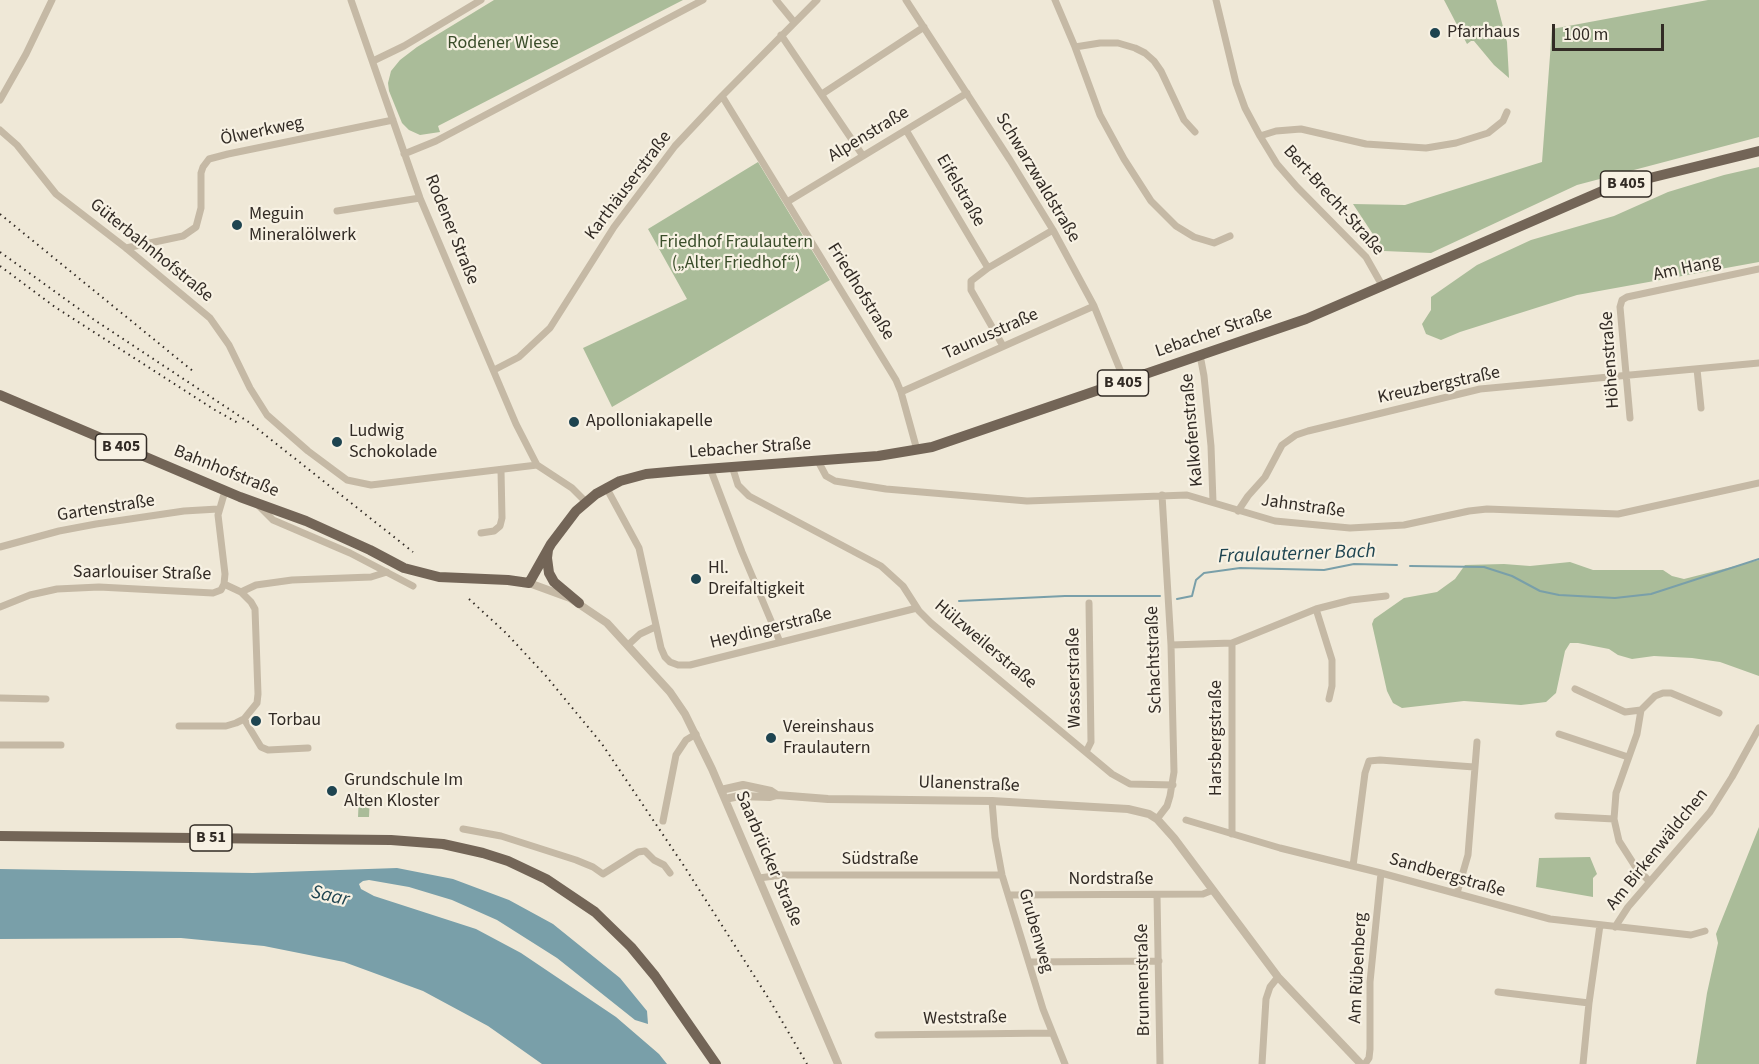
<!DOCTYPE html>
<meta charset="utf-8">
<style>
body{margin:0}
#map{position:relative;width:1759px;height:1064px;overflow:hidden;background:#efe8d7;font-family:"Source Sans 3",sans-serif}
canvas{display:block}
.scale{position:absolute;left:1552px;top:24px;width:112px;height:27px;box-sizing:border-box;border:3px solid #322b25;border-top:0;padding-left:8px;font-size:18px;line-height:21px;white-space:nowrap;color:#322b25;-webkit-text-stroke:4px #f7f1e3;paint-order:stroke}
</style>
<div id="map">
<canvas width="1759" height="1064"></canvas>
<div class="scale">100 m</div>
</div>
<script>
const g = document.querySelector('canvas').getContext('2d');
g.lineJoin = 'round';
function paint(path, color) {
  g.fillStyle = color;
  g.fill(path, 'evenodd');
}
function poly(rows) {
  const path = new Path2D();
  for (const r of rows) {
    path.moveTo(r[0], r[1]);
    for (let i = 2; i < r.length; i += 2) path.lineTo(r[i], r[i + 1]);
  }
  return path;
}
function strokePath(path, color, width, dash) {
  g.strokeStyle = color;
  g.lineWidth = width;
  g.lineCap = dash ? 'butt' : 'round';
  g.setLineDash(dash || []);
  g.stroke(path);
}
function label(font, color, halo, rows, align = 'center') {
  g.font = font + ' "Source Sans 3",sans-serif';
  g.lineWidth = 4.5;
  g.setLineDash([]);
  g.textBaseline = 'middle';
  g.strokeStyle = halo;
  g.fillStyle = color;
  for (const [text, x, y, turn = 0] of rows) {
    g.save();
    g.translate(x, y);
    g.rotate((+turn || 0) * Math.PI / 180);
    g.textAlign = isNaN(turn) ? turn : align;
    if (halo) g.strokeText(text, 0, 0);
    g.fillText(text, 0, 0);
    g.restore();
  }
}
const green = poly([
 [494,0,683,0,438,126,440,132,420,135,409,130,402,123,389,91,388,83,391,71,400,60,417,47],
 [1444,0,1496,0,1507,42,1509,78,1494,65,1474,41,1471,41,1467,44],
 [1708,0,1759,0,1759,137,1577,185,1431,253,1384,251,1353,204,1405,205,1542,162,1552,29],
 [758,162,830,280,612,407,583,348,687,299,648,229],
 [1759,167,1759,262,1577,295,1460,332,1441,340,1426,334,1422,324,1431,310,1431,297,1477,265,1531,240,1614,216,1668,192,1724,175],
 [1759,560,1759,676,1720,662,1692,658,1654,656,1632,659,1618,655,1609,649,1578,643,1570,643,1565,651,1556,693,1546,702,1521,705,1464,701,1402,708,1393,703,1387,691,1372,624,1374,619,1404,598,1437,592,1455,579,1465,565,1504,564,1530,566,1570,562,1593,570,1663,570,1672,576,1684,579],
 [359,795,370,795,369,817,358,817],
 [1759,827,1759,1064,1696,1064,1707,993,1718,943,1716,934],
 [1590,857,1597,874,1593,878,1593,897,1536,887,1539,858]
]);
const water = poly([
 [397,868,453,879,509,900,553,924,620,978,647,1011,648,1024,635,1020,557,958,497,920,452,900,409,887,369,880,363,881,359,884,361,889,374,896,476,929,521,953,616,1017,659,1054,667,1064,542,1064,488,1026,423,991,344,962,264,946,181,938,0,939,0,869,253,873]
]);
const stream = poly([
 [1410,566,1484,567,1512,576,1540,591,1559,595,1615,598,1651,594,1759,559],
 [1177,599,1192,596,1196,580,1204,573,1240,568,1324,570,1354,564,1397,565],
 [959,601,1065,596,1160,596]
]);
const minor = poly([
 [351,0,420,198,516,424,537,465,572,488,586,502],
 [776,0,794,22],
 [906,0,1010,160,1053,230,1094,306,1125,382],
 [1055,0,1075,47,1100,115,1124,159,1151,201,1176,226,1194,237,1214,243,1230,236],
 [1216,0,1236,83,1245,108,1260,136,1277,164,1297,187,1366,257,1383,287],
 [781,35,863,156],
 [1075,47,1100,43,1118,43,1135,48,1145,53,1154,61,1161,71,1184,120,1195,132],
 [373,61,404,46,481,0],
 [822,94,924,27],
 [722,96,896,380,901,392,917,450],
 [0,100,26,54,52,0],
 [0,130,17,145,56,194,126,248,210,318,229,345,250,388,267,415,308,451,347,480,371,485,537,465],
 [906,130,988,268],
 [1260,136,1276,131,1301,129,1366,144,1426,148,1456,143,1488,133,1503,121,1507,112],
 [404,154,436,141,703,0],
 [787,202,967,93],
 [337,211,420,198],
 [126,248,183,236,196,227,201,208,201,173,203,167,209,159,228,154,393,120],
 [1003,346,971,290,971,281,988,268,1053,230],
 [1200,355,1204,376,1211,446,1213,502],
 [1697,369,1701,408],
 [494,370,519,357,550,328,614,227,675,146,722,96,817,0],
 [901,392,1094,306],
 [1630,418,1620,307,1622,300,1627,297,1759,269],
 [818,461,826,476,835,481,886,489,1027,501,1187,495,1275,521,1350,528,1404,525,1469,511,1487,509,1618,514,1759,483],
 [732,466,738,485,749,496,881,566,903,586,919,611,931,623,1112,774,1130,784,1173,785],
 [710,468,742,552,780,642],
 [606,487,639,548,661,648,665,657,670,662,678,665,690,665,917,608],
 [258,505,273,520,350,553,413,586],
 [1238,511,1248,496,1265,477,1282,445,1296,435,1308,431,1480,389,1759,363],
 [481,533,494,531,500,526,502,518,501,470],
 [0,547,59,531,96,524,184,511,218,509],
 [224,584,241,592,251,602,255,609,258,694,257,703,244,719,261,747,268,750,308,748],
 [224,584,225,574,218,515,225,491],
 [241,592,256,585,292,580,371,577,387,572],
 [0,607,30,595,57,589,99,587,213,593,221,590,224,584],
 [1316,609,1332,660,1332,686,1329,699],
 [1232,643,1232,834],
 [628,645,640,634,655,627],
 [1171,645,1232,643,1316,609,1351,600,1386,596],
 [1575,689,1625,712,1641,710],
 [0,698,46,699],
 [179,726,226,726,236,723,244,719],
 [1559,734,1628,757],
 [0,745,61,745],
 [1086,752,1091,742,1089,603],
 [992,801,995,837,1002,875,1043,1009,1065,1064],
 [1558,816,1614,819],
 [1157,819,1167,806,1170,796,1174,772,1171,645,1162,495],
 [1186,820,1280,848,1381,873,1550,919,1691,935,1705,931],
 [663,821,676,755,686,740,696,734],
 [463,829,501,836,576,860,593,867,603,874,638,852,645,851,654,860,664,865,670,873],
 [1353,866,1365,773,1369,761,1380,760,1474,767],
 [759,878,782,875,1002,875],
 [1649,881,1635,866,1619,841,1614,819,1616,793,1637,734,1641,710,1655,696,1663,693,1671,693,1719,713],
 [1457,893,1468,855,1477,742],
 [1009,895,1203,894,1213,890],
 [1157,895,1160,1064],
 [1615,927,1628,907,1710,812,1732,777,1759,728],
 [1029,962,1159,961],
 [1498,992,1589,1003],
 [878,1035,1052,1033],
 [1262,1064,1266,999,1270,987,1278,977],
 [1365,1064,1369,1058,1370,1049,1370,982,1381,873],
 [1583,1064,1589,1003,1600,925]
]);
const tertiary = poly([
 [529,583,570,598,607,623,670,692,685,714,712,769,838,1064],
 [721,790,743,785,771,791,777,795],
 [725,799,739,796,770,797,777,795,828,799,992,801,1128,809,1149,814,1157,819,1174,838,1278,977,1361,1064]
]);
const primary = poly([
 [0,395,240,497,306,521,370,550,404,568,439,577,508,580,529,583,551,544,576,511,596,494,620,481,646,474,679,471,878,456,932,447,1306,319,1609,188,1759,151],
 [548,550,547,558,549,573,554,582,579,603],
 [0,836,391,840,443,844,483,853,508,861,546,879,595,912,631,947,655,976,716,1064]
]);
const rail = poly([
 [0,214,194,372],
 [0,252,93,319,250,423,413,552],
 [0,266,55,307,215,410,240,424],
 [469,599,506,633,546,676,602,744,684,866,769,999,807,1064]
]);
const markers = [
 [1435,33,6,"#1e4450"],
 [237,225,6,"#1e4450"],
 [574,422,6,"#1e4450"],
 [337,442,6,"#1e4450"],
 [696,579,6,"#1e4450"],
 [256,721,6,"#1e4450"],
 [771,738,6,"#1e4450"],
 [332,791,6,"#1e4450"]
];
const shields = [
 [1626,184,51],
 [1123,383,51],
 [121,447,51],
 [211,838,42]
];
const shieldNames = [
 ["B 405",1626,184],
 ["B 405",1123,383],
 ["B 405",121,447],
 ["B 51",211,838]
];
const poiNames = [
 ["Pfarrhaus",1447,33],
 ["Meguin",249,215],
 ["Mineralölwerk",249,236],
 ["Apolloniakapelle",586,422],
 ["Ludwig",349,432],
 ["Schokolade",349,453],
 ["Hl.",708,569],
 ["Dreifaltigkeit",708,590],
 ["Torbau",268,721],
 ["Vereinshaus",783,728],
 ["Fraulautern",783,749],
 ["Grundschule Im",344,781],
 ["Alten Kloster",344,802]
];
const parkNames = [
 ["Rodener Wiese",503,44],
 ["Friedhof Fraulautern",736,243],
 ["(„Alter Friedhof“)",736,264]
];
const streetNames = [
 ["Ölwerkweg",262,132,-12],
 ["Alpenstraße",869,135,-31],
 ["Schwarzwaldstraße",1037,178,59],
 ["Karthäuserstraße",629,186,-53],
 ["Eifelstraße",960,191,60],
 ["Bert-Brecht-Straße",1333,201,48],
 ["Rodener Straße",451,230,68],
 ["Güterbahnhofstraße",151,251,39],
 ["Am Hang",1687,269,-12],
 ["Friedhofstraße",860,292,58],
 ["Lebacher Straße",1214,333,-19],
 ["Taunusstraße",991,335,-24],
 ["Höhenstraße",1611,360,-94],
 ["Kreuzbergstraße",1439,386,-12],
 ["Kalkofenstraße",1193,430,-95],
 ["Lebacher Straße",750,449,-4],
 ["Bahnhofstraße",226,472,22],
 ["Jahnstraße",1303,507,8],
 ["Gartenstraße",106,509,-9],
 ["Saarlouiser Straße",142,574,1],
 ["Heydingerstraße",771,629,-14],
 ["Hülzweilerstraße",985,645,40],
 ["Schachtstraße",1155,660,-92],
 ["Wasserstraße",1075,678,-91],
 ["Harsbergstraße",1217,738,-90],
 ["Ulanenstraße",969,785,2],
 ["Am Birkenwäldchen",1658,850,-51],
 ["Saarbrücker Straße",768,859,67],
 ["Südstraße",880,860],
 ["Sandbergstraße",1447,876,16],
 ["Nordstraße",1111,880],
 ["Grubenweg",1035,931,74],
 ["Am Rübenberg",1359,968,-87],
 ["Brunnenstraße",1144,980,-91],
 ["Weststraße",965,1019,-1]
];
const waterNames = [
 ["Fraulauterner Bach",1297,555,-2],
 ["Saar",330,897,13]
];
paint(green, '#aabc99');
paint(water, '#799fa9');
strokePath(stream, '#799fa9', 2);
strokePath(minor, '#c5b9a5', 7);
strokePath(tertiary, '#c5b9a5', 8);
strokePath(primary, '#736557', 10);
strokePath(rail, '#322b25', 2, [1.5, 4.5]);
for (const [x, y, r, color] of markers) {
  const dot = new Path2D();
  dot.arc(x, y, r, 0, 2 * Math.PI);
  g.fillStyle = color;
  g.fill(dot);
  strokePath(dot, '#f7f1e3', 2);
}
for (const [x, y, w] of shields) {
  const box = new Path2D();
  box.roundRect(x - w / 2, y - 13, w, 26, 4.5);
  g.fillStyle = '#f7f1e3';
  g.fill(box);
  strokePath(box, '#322b25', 1.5);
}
label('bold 16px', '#322b25', null, shieldNames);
label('18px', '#322b25', '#f7f1e3', poiNames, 'left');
label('18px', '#3b4e2b', '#f7f1e3', parkNames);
label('18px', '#322b25', '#f7f1e3', streetNames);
label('italic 20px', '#1e4450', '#f7f1e3', waterNames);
</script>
